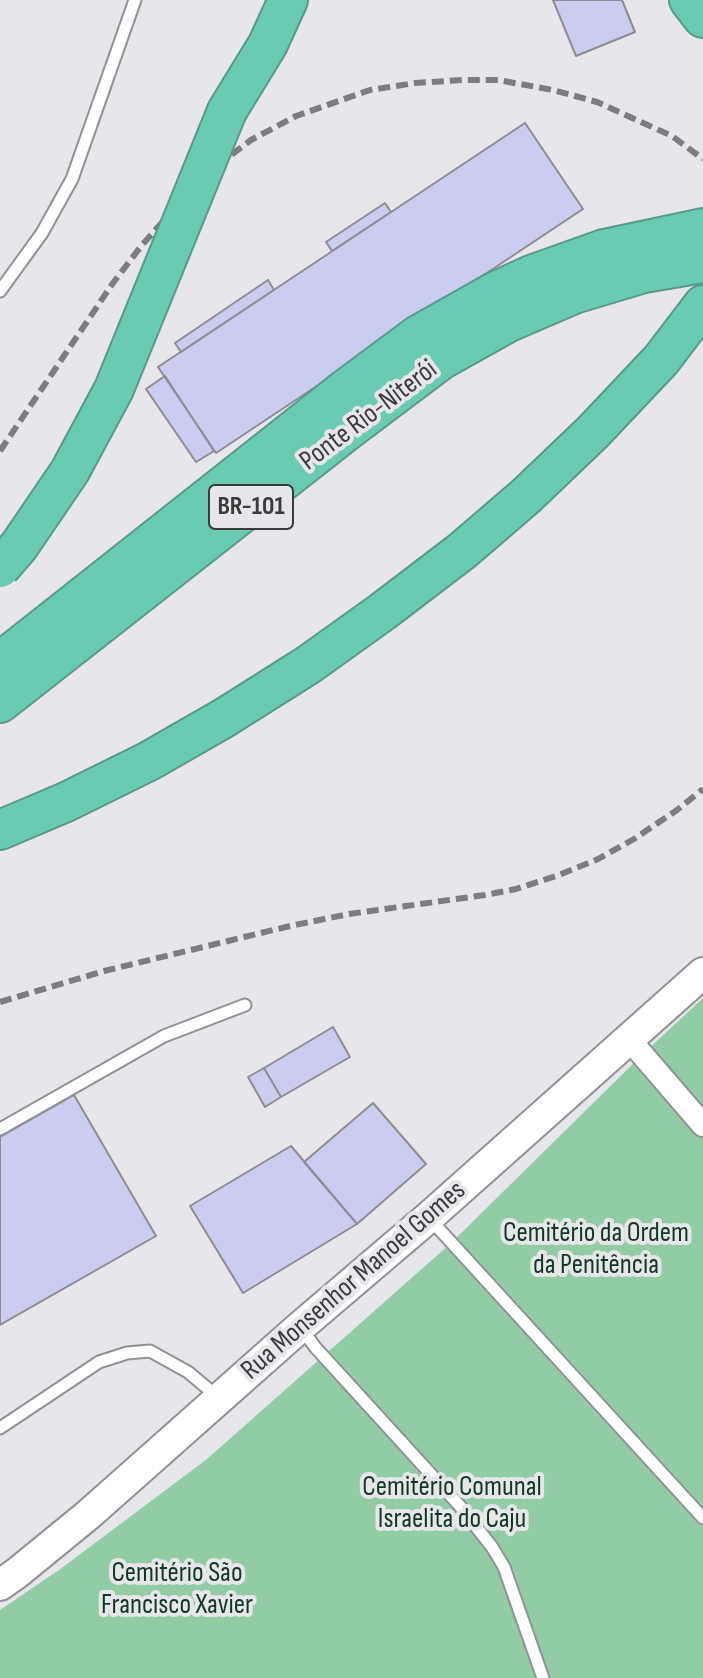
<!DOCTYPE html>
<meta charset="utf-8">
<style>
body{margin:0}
canvas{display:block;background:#e6e6eb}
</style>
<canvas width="703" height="1678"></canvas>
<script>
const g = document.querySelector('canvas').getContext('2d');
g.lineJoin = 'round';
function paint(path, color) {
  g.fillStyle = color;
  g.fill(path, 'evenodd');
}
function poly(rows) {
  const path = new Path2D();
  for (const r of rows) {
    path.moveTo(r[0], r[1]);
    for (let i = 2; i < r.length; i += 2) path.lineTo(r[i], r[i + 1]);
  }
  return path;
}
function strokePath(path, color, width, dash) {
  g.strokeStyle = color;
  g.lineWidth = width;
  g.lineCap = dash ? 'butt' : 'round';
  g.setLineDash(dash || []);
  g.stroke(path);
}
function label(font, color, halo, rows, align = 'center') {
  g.font = font + ' "Sofia Sans Condensed",sans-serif';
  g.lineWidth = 8;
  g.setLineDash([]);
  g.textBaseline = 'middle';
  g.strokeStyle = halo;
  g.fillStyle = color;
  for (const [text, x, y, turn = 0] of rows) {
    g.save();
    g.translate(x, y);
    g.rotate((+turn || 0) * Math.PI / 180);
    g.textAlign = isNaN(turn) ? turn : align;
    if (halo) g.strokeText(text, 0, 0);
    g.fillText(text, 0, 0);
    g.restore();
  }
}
const green = poly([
 [703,998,703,1678,0,1678,0,1610,59,1570,207,1459,450,1244,643,1054]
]);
const building = poly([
 [553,0,622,0,635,32,576,56,553,0],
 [525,123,583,209,216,453,158,367,525,123],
 [385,203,391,212,332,251,326,242,385,203],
 [268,280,274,290,181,352,175,343,268,280],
 [165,376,214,451,196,462,146,389,165,376],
 [333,1027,350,1057,281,1097,264,1068,333,1027],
 [264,1068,281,1097,265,1107,248,1077,264,1068],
 [74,1095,156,1236,0,1325,0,1137,74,1095],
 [373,1103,426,1164,357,1224,304,1162,373,1103],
 [291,1146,357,1224,243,1293,190,1206,291,1146]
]);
const lane = poly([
 [0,291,42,233,72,179,135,0],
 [0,1129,164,1036,245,1005],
 [429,1218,703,1518],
 [301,1328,315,1347,459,1505,492,1547,504,1567,543,1678],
 [0,1428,99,1362,127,1353,150,1351,188,1372,219,1398]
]);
const street = poly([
 [628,1038,703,1125]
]);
const secondary = poly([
 [0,1585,17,1573,88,1515,300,1327,429,1217,703,973]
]);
const highway = poly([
 [689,0,703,18],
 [227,111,268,44,288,0],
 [0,662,348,387,418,335,496,291,531,275,604,249,703,228],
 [0,703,348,430,441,360,509,322,574,294,644,273,703,263],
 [0,830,66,802,149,761,224,718,308,665,382,612,462,551,526,496,593,432,661,360,703,305]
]);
const rail = poly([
 [0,451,113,283,142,245,183,199,215,167,251,140,296,116,370,90,415,83,462,80,498,80,553,90,597,102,672,136,703,159],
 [0,1002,104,971,290,926,349,914,485,895,516,889,559,875,598,859,634,839,677,810,703,789]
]);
const highwayBridge = poly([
 [0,568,19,546,70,471,114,389,227,111]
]);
const shields = [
 [251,507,84]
];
const shieldNames = [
 ["BR-101",251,507]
];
const streetNames = [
 ["Ponte Rio-Niterói",369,416,-37],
 ["Rua Monsenhor Manoel Gomes",354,1281,-41]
];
const parkNames = [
 ["Cemitério da Ordem",596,1234],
 ["da Penitência",596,1266],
 ["Cemitério Comunal",452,1488],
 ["Israelita do Caju",452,1520],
 ["Cemitério São",177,1574],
 ["Francisco Xavier",177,1606]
];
paint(green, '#91cca5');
paint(building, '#cacdf0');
strokePath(building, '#8d8d91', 2);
strokePath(lane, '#919296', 15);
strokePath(street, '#919296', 26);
strokePath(secondary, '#919296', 34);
strokePath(highway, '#599989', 42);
strokePath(lane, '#fff', 11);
strokePath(street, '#fff', 22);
strokePath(secondary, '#fff', 30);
strokePath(highway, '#69cbb2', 38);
strokePath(rail, '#7d7d7f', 6, [12, 6]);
strokePath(highwayBridge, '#599989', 42, []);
strokePath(highwayBridge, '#69cbb2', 38);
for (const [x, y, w] of shields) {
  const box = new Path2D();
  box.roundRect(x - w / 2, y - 22, w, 44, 6);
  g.fillStyle = '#e6e6eb';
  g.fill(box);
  strokePath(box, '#3b3b3c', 2);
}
label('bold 26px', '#3b3b3c', null, shieldNames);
label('28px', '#3b3b3c', '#e6e6eb', streetNames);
label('28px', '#113922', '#e6e6eb', parkNames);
</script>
